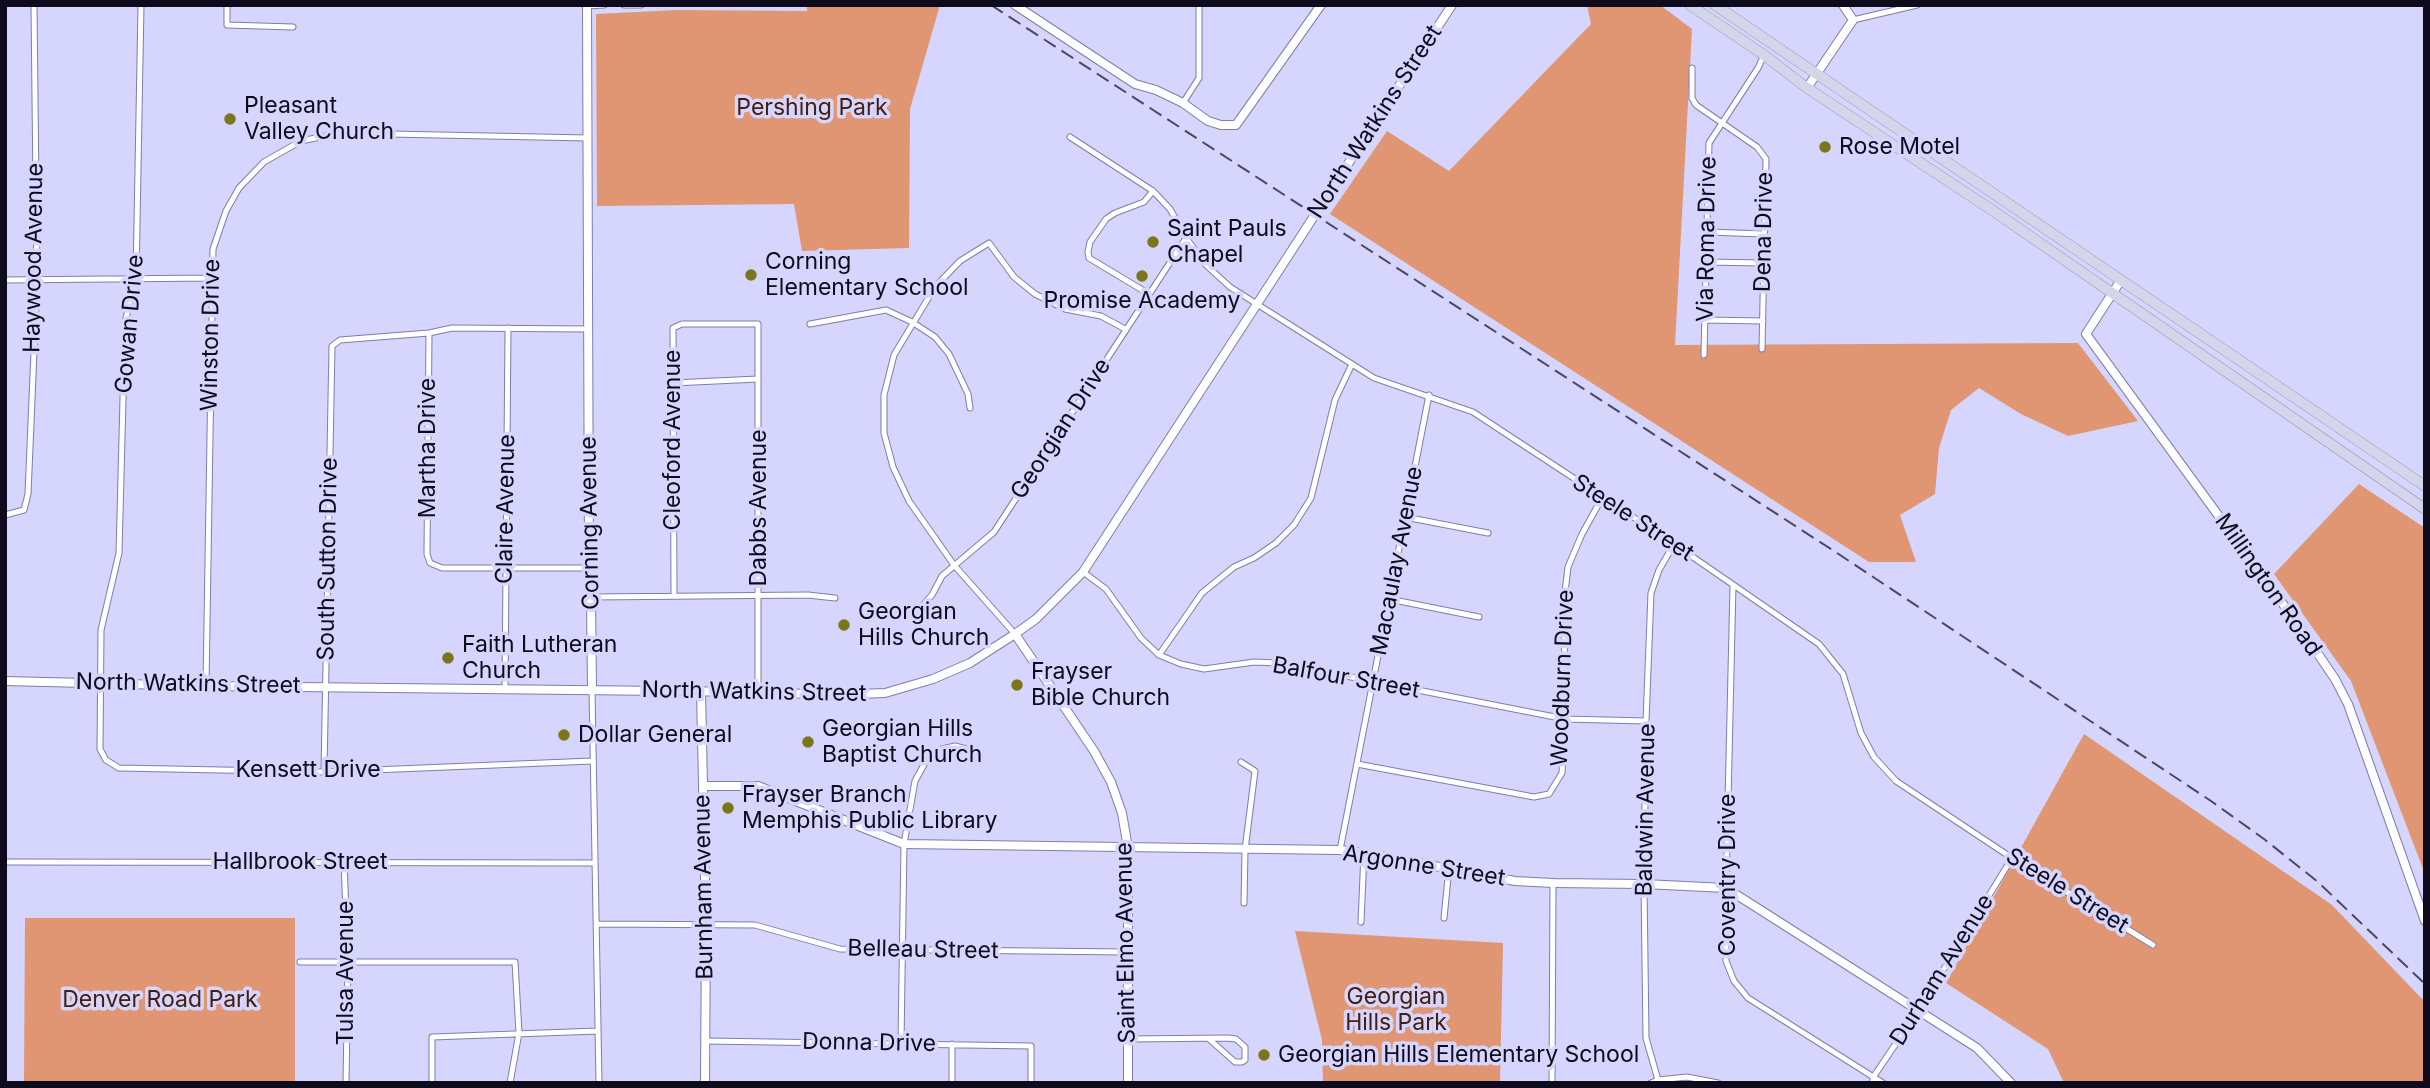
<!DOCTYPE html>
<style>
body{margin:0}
#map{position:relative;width:2430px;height:1088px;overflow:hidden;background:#d5d5fd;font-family:Inter,sans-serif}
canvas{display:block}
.frame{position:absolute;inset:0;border:7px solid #0d0b1c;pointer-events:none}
</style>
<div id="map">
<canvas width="2430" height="1088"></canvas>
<div class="frame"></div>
</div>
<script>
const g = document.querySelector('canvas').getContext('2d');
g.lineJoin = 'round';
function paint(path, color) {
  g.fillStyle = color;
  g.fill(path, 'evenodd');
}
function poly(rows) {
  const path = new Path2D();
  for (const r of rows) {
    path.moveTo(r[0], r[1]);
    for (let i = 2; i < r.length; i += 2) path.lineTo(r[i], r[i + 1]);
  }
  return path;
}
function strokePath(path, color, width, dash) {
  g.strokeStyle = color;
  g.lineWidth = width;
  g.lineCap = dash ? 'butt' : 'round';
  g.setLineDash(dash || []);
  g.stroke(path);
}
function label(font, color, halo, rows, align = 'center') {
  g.font = font + ' Inter,sans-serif';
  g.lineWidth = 7;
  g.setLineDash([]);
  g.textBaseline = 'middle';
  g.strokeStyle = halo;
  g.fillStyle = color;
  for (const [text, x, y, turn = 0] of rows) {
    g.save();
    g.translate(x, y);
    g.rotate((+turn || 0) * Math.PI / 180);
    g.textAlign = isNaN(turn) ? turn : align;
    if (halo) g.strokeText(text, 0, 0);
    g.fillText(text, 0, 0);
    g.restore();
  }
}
const green = poly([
 [807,5,940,5,910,109,909,248,802,251,794,204,597,206,596,14,677,10,807,11],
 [1587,5,1660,5,1692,29,1675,345,2078,343,2138,421,2068,436,2021,414,1979,388,1951,410,1939,448,1935,494,1900,515,1916,562,1869,562,1330,214,1387,131,1449,171,1591,24],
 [2359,484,2425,528,2425,874,2351,681,2274,574],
 [2084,734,2332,905,2425,1002,2425,1083,2064,1083,2048,1049,1946,983],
 [25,918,295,918,295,1083,24,1083],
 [1295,931,1503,943,1500,1083,1323,1083,1322,1040]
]);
const street = poly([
 [141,5,136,278,125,322,119,553,101,630,100,749,106,760,119,768,324,772,592,761],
 [227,5,227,25,293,27],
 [624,5,641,5],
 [587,6,604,5],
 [1853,20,1917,5],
 [1692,68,1692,98,1696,105,1757,147,1766,159,1762,349],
 [1183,103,1199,78,1199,5],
 [1070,137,1153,191,1170,209,1186,238,1206,265,1230,287,1374,378,1473,412,1674,544,1819,644,1843,674,1861,733,1874,757,1896,781,2012,858,2153,945],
 [1707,232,1764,234],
 [1706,262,1764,263],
 [5,280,211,278],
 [1149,294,1089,258,1088,252,1090,242,1106,219,1115,213,1144,202,1153,191],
 [1706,320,1763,321],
 [810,324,886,310,912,322,935,337,949,354,968,394,970,408],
 [429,333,427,554,430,563,442,568,589,568],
 [1704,355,1709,143,1758,68,1764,55],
 [673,383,758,379],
 [5,515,24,510,28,494,37,280,34,5],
 [1405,517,1488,533],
 [1083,572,1106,589,1141,638,1159,655,1181,664,1204,669,1254,662,1280,663,1565,719,1646,721],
 [1733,585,1726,888,1726,961,1734,981,1748,998,1883,1083],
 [674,596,673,328,682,324,758,324,758,692],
 [591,597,808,595,835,598],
 [1389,599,1479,617],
 [922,606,932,595,942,576,994,532,1186,238],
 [1015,634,954,565,909,501,893,467,884,433,884,395,894,355,935,287,960,261,989,243,1014,277,1035,294,1065,309,1101,316,1125,329],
 [1159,655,1202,593,1234,567,1254,558,1276,543,1294,525,1311,498,1335,400,1352,364],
 [206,686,213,249,226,211,239,188,264,162,301,141,340,133,588,138],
 [505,689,508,328],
 [592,690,599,1083],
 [1241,762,1255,771,1245,850,1244,903],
 [1357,764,1534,797,1549,794,1562,773,1565,719,1564,601,1568,567,1582,534,1602,498],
 [324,772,332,346,340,340,429,333,452,328,589,329],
 [1340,850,1429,395],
 [5,862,595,863],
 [344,862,348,962,346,1083],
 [1444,918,1449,868],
 [1361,922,1364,853],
 [597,924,755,925,840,949,1127,952],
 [300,962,515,962,519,1033,510,1083],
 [1128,1039,1228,1038,1236,1039,1245,1047,1245,1060,1242,1062,1235,1062,1209,1039],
 [706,1041,1031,1046,1031,1083],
 [901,1043,904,844,915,781,926,761,942,749,955,746,978,752],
 [1658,1080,1646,1038,1644,884,1646,721,1651,593,1659,570,1674,544],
 [432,1083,432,1037,598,1031],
 [952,1083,952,1044],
 [1552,1083,1553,883],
 [1651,1083,1658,1080,1687,1077,1718,1083],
 [1872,1083,1874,1076,1918,1011,2012,858]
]);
const secondary = poly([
 [587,5,589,568,591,597,592,690],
 [1015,5,1135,84,1156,90,1183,103,1208,121,1221,125,1236,125,1321,5],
 [1807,88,1853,20,1843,5],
 [1325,199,1452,5],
 [2121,280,2086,334,2299,626,2335,679,2348,704,2425,921],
 [1015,634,1094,751,1111,782,1122,813,1128,848,1128,1083],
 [5,681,206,686,758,692,834,695,885,693,933,679,970,663,1015,634,1036,619,1083,572,1307,227],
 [701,692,706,924,705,1083],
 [703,786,758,786,904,844,1340,850,1364,853,1515,881,1553,883,1644,884,1726,888,1977,1048,2011,1083]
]);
const highway = poly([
 [1690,5,1764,55,1807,88,1992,210,2425,509],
 [1715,5,2425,486]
]);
const rail = poly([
 [991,5,1837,553,2211,801,2264,839,2318,882,2425,984]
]);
const secondaryBridge = poly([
 [1307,227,1325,199]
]);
const markers = [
 [230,119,7,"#7b761a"],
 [1825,147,7,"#7b761a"],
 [1153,242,7,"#7b761a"],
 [751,275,7,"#7b761a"],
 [1142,276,7,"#7b761a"],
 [844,625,7,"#7b761a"],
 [448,658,7,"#7b761a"],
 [1017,685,7,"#7b761a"],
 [564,735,7,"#7b761a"],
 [808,742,7,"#7b761a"],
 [728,808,7,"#7b761a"],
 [1264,1055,7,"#7b761a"]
];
const poiNames = [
 ["Pleasant",244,106],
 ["Valley Church",244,132],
 ["Rose Motel",1839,147],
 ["Saint Pauls",1167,229],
 ["Chapel",1167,255],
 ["Corning",765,262],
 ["Elementary School",765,288],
 ["Promise Academy",1142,301,"center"],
 ["Georgian",858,612],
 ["Hills Church",858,638],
 ["Faith Lutheran",462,645],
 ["Church",462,671],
 ["Frayser",1031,672],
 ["Bible Church",1031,698],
 ["Georgian Hills",822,729],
 ["Baptist Church",822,755],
 ["Dollar General",578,735],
 ["Frayser Branch",742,795],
 ["Memphis Public Library",742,821],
 ["Georgian Hills Elementary School",1278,1055]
];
const parkNames = [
 ["Pershing Park",812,108],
 ["Georgian",1396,997],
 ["Hills Park",1396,1023],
 ["Denver Road Park",160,1000]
];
const streetNames = [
 ["North Watkins Street",1375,122,-57],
 ["Dena Drive",1764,232,-89],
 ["Via Roma Drive",1707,239,-89],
 ["Haywood Avenue",34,258,-89],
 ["Gowan Drive",130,324,-85],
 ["Winston Drive",211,335,-89],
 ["Georgian Drive",1061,429,-57],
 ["Cleoford Avenue",673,440,-90],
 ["Martha Drive",428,448,-90],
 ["Dabbs Avenue",759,508,-90],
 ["Claire Avenue",506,509,-89],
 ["Steele Street",1633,518,33],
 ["Corning Avenue",590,523,-91],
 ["South Sutton Drive",328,559,-89],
 ["Macaulay Avenue",1397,561,-79],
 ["Millington Road",2268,585,55],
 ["Balfour Street",1346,678,10],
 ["Woodburn Drive",1563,678,-88],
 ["North Watkins Street",188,684,1],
 ["North Watkins Street",754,692,1],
 ["Kensett Drive",308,770],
 ["Baldwin Avenue",1646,810,-89],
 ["Hallbrook Street",300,862],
 ["Argonne Street",1424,866,9],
 ["Coventry Drive",1728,875,-90],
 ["Burnham Avenue",704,887,-91],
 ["Steele Street",2067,891,32],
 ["Saint Elmo Avenue",1126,943,-91],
 ["Belleau Street",923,950,1],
 ["Durham Avenue",1942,970,-58],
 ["Tulsa Avenue",346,973,-90],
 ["Donna Drive",869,1043,1]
];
paint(green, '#e09672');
strokePath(street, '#7f7dab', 7);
strokePath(secondary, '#7f7dab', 10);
strokePath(highway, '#8e8ea3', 11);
strokePath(street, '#fff', 5);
strokePath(secondary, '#fff', 8);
strokePath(highway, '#d4d4eb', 10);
strokePath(rail, '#4a4860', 2, [14, 7]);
strokePath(secondaryBridge, '#7f7dab', 10, []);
strokePath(secondaryBridge, '#fff', 8);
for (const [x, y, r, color] of markers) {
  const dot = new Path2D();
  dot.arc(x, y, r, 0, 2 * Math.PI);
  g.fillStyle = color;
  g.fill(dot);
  strokePath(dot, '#d5d5fd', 2.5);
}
label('23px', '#0d0b1c', '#d5d5fd', poiNames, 'left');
label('23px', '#45200d', '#d5d5fd', parkNames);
label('23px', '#0d0b1c', '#d5d5fd', streetNames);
</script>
